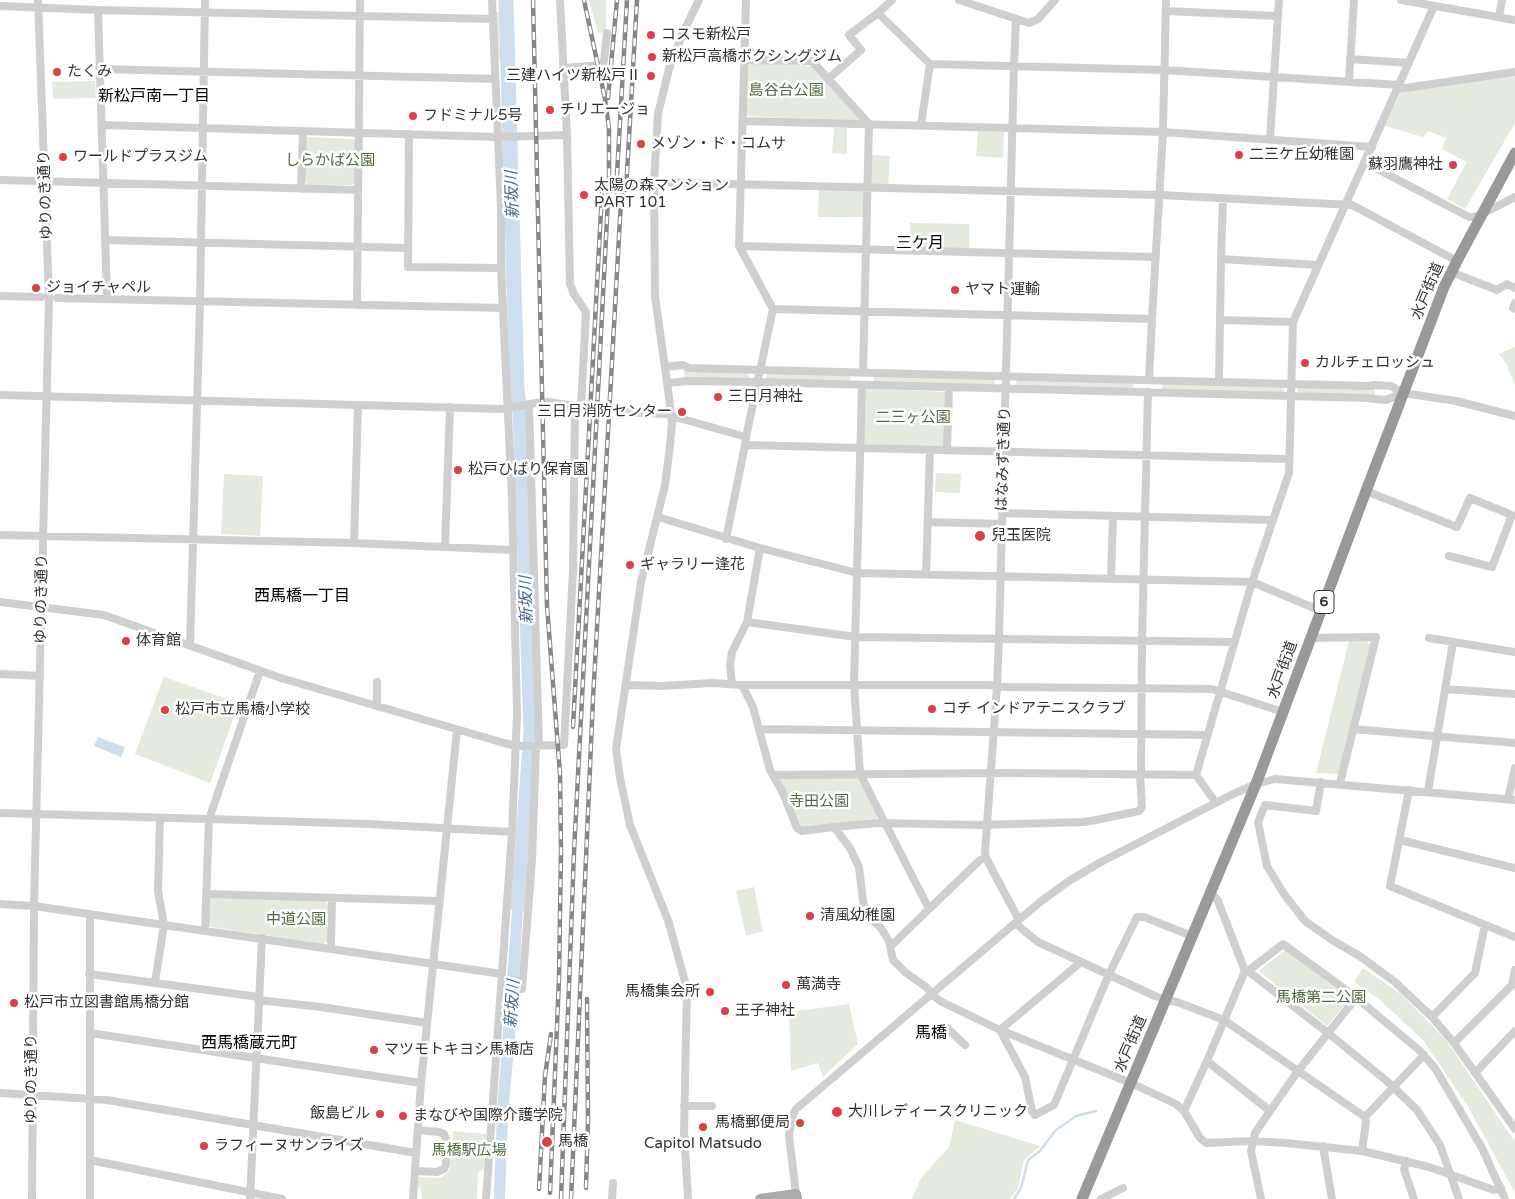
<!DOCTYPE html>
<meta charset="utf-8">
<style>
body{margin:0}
canvas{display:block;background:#fff}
</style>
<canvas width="1515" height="1199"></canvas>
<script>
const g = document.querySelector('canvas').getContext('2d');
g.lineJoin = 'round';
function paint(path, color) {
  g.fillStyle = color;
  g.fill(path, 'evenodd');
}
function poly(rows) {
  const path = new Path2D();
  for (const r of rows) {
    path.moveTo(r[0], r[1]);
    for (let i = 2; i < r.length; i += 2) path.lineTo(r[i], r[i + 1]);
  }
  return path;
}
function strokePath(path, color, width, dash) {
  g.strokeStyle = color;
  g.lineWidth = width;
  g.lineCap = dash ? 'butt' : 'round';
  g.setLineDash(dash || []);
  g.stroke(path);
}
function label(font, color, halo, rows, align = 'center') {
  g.font = font + ' "Varela Round","Noto Sans JP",sans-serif';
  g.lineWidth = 5;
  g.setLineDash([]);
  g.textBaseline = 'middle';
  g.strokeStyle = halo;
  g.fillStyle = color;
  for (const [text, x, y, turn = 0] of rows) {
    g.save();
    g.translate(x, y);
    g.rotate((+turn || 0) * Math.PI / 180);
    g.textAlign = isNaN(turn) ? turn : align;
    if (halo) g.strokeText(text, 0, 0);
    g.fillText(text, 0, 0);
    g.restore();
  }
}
const green = poly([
 [589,0,606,0,606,32,598,33],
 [496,12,499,12,500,59,497,59],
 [747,62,812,66,863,122,745,116],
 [1515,75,1515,123,1465,209,1447,199,1467,162,1442,149,1446,138,1428,131,1423,137,1385,126,1399,95,1402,92],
 [95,81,96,98,53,99,52,82],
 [834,128,847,128,847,154,832,153],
 [978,131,1004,132,1003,158,976,156],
 [307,137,352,139,355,141,355,183,352,185,308,185,305,181,305,139],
 [872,155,890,156,888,185,870,185],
 [819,189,866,190,865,217,818,217],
 [910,223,969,224,969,249,910,248],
 [504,246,510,246,512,289,506,289],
 [1515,347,1515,386,1506,363,1499,354],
 [684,369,746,372,749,376,749,378,685,378],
 [769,373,847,375,851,378,850,381,766,379,766,375],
 [876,376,992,379,994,380,995,385,875,383,873,379],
 [1019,379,1131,382,1134,386,1131,389,1017,386,1016,382],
 [1165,383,1283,386,1284,391,1283,393,1164,390,1162,387],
 [1300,386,1375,387,1375,398,1298,394,1297,388],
 [866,388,945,392,944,447,864,444],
 [936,473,961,474,960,493,935,492],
 [224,474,263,476,260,536,221,534],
 [1366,640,1370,645,1350,730,1339,774,1316,773,1349,641],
 [164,677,239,703,210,783,135,754],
 [780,778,857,778,878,816,875,821,803,828,799,827,779,781],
 [754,887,763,931,746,936,736,891],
 [212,898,325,901,329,906,328,941,323,944,211,927,208,924,209,901],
 [1286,949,1352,996,1327,1026,1259,971],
 [1363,968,1401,994,1447,1041,1506,1129,1515,1141,1515,1193,1469,1108,1423,1040,1379,999,1354,982],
 [849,1004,858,1044,823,1077,818,1063,791,1071,789,1012],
 [955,1120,1040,1146,1024,1160,1018,1188,1010,1199,912,1199,921,1178,949,1147],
 [453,1131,487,1134,484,1169,478,1173,477,1199,422,1199,421,1189,418,1186,419,1177,437,1178,442,1177,450,1170]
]);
const water = poly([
 [98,737,125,747,121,757,94,746],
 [514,885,524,888,518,1000,508,1116,505,1199,494,1199,497,1111]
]);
const stream = poly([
 [1014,1199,1021,1188,1028,1160,1040,1151,1056,1130,1076,1116,1096,1111]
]);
const river = poly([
 [506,0,517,389,520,413,531,732,518,906]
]);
const minor = poly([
 [892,0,878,13,930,64,1164,70,1399,85],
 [959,0,1029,23,1038,19,1055,0],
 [1401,0,1515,20],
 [0,6,98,10,493,19],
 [98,10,107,299],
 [1166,11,1277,16],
 [1499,17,1502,0],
 [1016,19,1014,66,999,639,997,686,985,852,986,858,1019,920,1016,923,1022,929,1038,942,1155,996,1166,1000,1177,1002,1224,1020,1365,1117,1366,1122,1362,1151],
 [1350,59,1409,63],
 [744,60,812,61,869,124,863,373],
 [563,68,602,65,604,61,607,33],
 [100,69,495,79],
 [828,79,861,50,849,35,878,13],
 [1349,81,1354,0],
 [1398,89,1515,72],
 [742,121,1163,132,1372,147],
 [102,125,497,137,567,135],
 [921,125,930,64],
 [409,134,408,267,501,268],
 [1270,139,1279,0],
 [1364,162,1469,217,1474,217,1482,214,1515,197],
 [0,180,358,190],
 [654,182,1160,195,1352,205,1457,261],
 [301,189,303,131],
 [1223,198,1221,259,1318,265],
 [105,240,408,248],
 [739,246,1155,257],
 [1451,272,1497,290,1507,284,1515,288],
 [0,296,41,297],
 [57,298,503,308],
 [1515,303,1513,308,1515,309],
 [357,305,360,0],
 [773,309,1152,319,1163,132,1166,0],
 [1221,320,1293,322],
 [665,367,683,365,689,368,1369,386,1374,385,1391,386,1403,393,1456,401,1515,416],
 [1149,380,1152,319],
 [1219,382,1221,259],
 [668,383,687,381,758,382,1366,398,1386,400,1403,393],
 [862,385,854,684,860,774,929,909,980,860,986,858],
 [0,395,502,409,536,403,548,402,575,406],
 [529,404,539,745],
 [622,415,622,412,665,414,746,437,745,445,1289,459],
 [746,437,773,309,739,246,746,0],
 [947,450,949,387],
 [1366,491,1457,527,1470,498,1512,515,1492,567,1449,556],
 [1002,513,1273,520],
 [658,517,760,548,857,573,1252,582,1321,611],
 [928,522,1002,524],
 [0,535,354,543,513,550],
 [726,539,745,445],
 [354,543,358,405],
 [445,547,450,407],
 [760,548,747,622,856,637,1234,642],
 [926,574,930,450],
 [1111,579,1113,516],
 [0,602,104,615,281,678,504,743,516,746,564,745,573,570,575,406,581,407,586,312,574,294,570,284,567,135,560,0],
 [1310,638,1376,637,1340,783],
 [1429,638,1515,652],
 [190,646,200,302,205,0],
 [260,671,209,819,369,824,512,832],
 [0,674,40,676],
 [732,684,730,665,732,652,747,622],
 [626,685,661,686,712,683,742,685,753,707,770,770,783,793,797,828,802,831,834,827,850,848,859,867,864,909,870,918,881,928,889,941,893,960,905,972,926,987,935,997,942,1002,1000,1030,1131,1083,1176,1104,1184,1111,1200,1138,1206,1143,1253,1141,1286,1143,1362,1151,1429,1167,1494,1190,1501,1188],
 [742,685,988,685,1007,687,1212,689,1283,712],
 [1445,689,1515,694],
 [377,706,377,682],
 [759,729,1207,735],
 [1353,729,1515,743],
 [773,775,1007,773,1196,775,1216,803],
 [1141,775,1142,641,1148,392],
 [1196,775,1252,582,1289,473,1293,322,1434,6],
 [1321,782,1316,811,1265,805,1258,822,1267,866,1284,894,1305,921,1332,940,1361,957,1395,982,1432,1017,1454,1043,1515,1129],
 [1409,790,1390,886,1515,937],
 [1428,791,1453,642],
 [1508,799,1515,768],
 [0,813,209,819,205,931],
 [160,818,158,891,164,925,331,949,332,898],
 [834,827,878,823,980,825,1084,822,1096,820,1139,811,1142,807,1140,775],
 [1400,840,1515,868],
 [1210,891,1218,901,1245,971,1248,971,1328,1033,1388,1082,1417,1110,1440,1145,1459,1199],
 [207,894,440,901],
 [0,904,34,906,164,925,155,982],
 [90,914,90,1199],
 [891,946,929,909],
 [331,949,502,974],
 [1081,962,1000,1030,1025,1077,1032,1111,1035,1115,1054,1105,1109,974,1137,917,1144,917,1192,936],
 [1245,971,1207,1061,1270,1111,1298,1071,1356,998],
 [1248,971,1283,944,1353,995,1419,1050,1435,1068,1482,1148,1505,1199],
 [89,974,259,997],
 [501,989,522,989,532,860,536,746],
 [258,1000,321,1007,427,1023],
 [1432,1017,1475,973,1485,925],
 [947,1028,965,1045],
 [90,1033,421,1083],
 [1454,1043,1512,985,1515,970],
 [1475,1073,1515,1031],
 [0,1093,107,1100,416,1153],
 [684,1106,712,1106],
 [1184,1111,1207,1061],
 [1365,1117,1424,1055],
 [1323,1146,1332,1199],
 [90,1160,282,1199],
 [1407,1161,1404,1169,1414,1199],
 [415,1171,437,1172,444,1169,446,1165,447,1142,444,1134,439,1132,418,1130],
 [796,1194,789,1135,792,1117,796,1109,1040,902,1069,881,1101,862,1231,795,1256,784,1275,779,1515,800],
 [32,1199,34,906,49,298,38,0],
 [250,1199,262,938],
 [413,1199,421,1083,457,730],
 [486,1199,512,832,517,714,512,498,501,268,501,207,492,0],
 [612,1199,613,1183],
 [688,1199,684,1132,687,989,669,923,630,825,620,778,616,749,641,582,665,485,670,446,672,423,669,397,655,296,654,182,658,114,669,69,682,35,699,0],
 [1101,1199,1123,1188],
 [1261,1199,1251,1151,1255,1133,1270,1111]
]);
const major = poly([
 [760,1199,796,1194,797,1199]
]);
const highway = poly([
 [1082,1199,1256,784,1366,491,1444,287,1457,261,1515,153]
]);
const rail = poly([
 [533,0,547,606,560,774,561,851,559,978,550,1193],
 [608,98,617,0],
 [626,190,637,0],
 [616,192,627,0],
 [573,727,602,193],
 [586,1188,588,1120,587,999],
 [539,1189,545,1076,551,1034],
 [561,1199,574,852,609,180,609,128,605,99,584,0],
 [571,1199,593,699,622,183]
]);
const markers = [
 [651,35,5,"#dd4040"],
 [652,57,5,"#dd4040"],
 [57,72,5,"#dd4040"],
 [651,76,5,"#dd4040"],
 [550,110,5,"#dd4040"],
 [413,116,5,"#dd4040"],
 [641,144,5,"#dd4040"],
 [1239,155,5,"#dd4040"],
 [63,157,5,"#dd4040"],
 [1453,165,5,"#dd4040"],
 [584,195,5,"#dd4040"],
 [36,288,5,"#dd4040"],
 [955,290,5,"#dd4040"],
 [1305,363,5,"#dd4040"],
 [718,397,5,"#dd4040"],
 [682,412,5,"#dd4040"],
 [458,470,5,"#dd4040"],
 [980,536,6,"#dd4040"],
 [630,565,5,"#dd4040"],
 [126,641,5,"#dd4040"],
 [932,709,5,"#dd4040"],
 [165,710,5,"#dd4040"],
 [810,916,5,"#dd4040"],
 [786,985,5,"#dd4040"],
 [710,992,5,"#dd4040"],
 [14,1003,5,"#dd4040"],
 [725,1011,5,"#dd4040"],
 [374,1050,5,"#dd4040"],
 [837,1112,6,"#dd4040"],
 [380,1114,5,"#dd4040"],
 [403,1116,5,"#dd4040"],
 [800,1123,5,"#dd4040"],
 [703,1127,5,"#dd4040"],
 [547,1142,6,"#dd4040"],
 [204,1146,5,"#dd4040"]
];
const shields = [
 [1324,602,20]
];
const shieldNames = [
 ["6",1324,602]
];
const poiNames = [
 ["コスモ新松戸",661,35],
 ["新松戸高橋ボクシングジム",662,57],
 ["たくみ",67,72],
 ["三建ハイツ新松戸Ⅱ",641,76,"right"],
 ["チリエージョ",560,110],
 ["フドミナル5号",423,116],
 ["メゾン・ド・コムサ",651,144],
 ["二三ケ丘幼稚園",1249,155],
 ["ワールドプラスジム",73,157],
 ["蘇羽鷹神社",1443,165,"right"],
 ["太陽の森マンション",594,186],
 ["PART 101",594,203],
 ["ジョイチャペル",46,288],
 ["ヤマト運輸",965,290],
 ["カルチェロッシュ",1315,363],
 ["三日月神社",728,397],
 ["三日月消防センター",672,412,"right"],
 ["松戸ひばり保育園",468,470],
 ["兒玉医院",991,536],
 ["ギャラリー逢花",640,565],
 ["体育館",136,641],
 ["コチ インドアテニスクラブ",942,709],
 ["松戸市立馬橋小学校",175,710],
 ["清風幼稚園",820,916],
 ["萬満寺",796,985],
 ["馬橋集会所",700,992,"right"],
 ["松戸市立図書館馬橋分館",24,1003],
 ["王子神社",735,1011],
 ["マツモトキヨシ馬橋店",384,1050],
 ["大川レディースクリニック",848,1112],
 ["飯島ビル",370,1114,"right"],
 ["まなびや国際介護学院",413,1116],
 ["馬橋郵便局",790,1123,"right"],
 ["馬橋",558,1142],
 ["Capitol Matsudo",703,1144,"center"],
 ["ラフィーヌサンライズ",214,1146]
];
const parkNames = [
 ["島谷台公園",786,91],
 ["しらかば公園",330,161],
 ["二三ヶ公園",913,418],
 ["寺田公園",819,802],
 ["中道公園",296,920],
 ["馬橋第二公園",1321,998],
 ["馬橋駅広場",469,1151]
];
const streetNames = [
 ["ゆりのき通り",46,195,-92],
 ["水戸街道",1428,291,-67],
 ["はなみずき通り",1004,459,-88],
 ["ゆりのき通り",42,599,-89],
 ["水戸街道",1283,670,-70],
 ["水戸街道",1131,1044,-67],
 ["ゆりのき通り",32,1079,-90]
];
const neighbourhoodNames = [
 ["新松戸南一丁目",154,97],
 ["三ケ月",920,244],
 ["西馬橋一丁目",302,597],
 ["馬橋",931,1034],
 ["西馬橋蔵元町",249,1044]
];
const waterNames = [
 ["新坂川",513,195,-92],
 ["新坂川",527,600,-92],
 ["新坂川",513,1004,-86]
];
paint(green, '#e4eade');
paint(water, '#cfdeec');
strokePath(stream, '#cfdeec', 2.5);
strokePath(river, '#cfdeec', 15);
strokePath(minor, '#cfcfcf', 8);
strokePath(major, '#aaa', 10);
strokePath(highway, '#999', 11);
strokePath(rail, '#878787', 4.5);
strokePath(rail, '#fff', 2.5, [8]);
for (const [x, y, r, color] of markers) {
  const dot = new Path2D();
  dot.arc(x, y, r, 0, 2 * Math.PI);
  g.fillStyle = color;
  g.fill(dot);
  strokePath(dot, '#fff', 2);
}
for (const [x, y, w] of shields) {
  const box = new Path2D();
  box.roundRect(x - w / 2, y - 11.5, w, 23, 4);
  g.fillStyle = '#fff';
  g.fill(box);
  strokePath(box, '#323232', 1);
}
label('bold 14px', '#323232', null, shieldNames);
label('15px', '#323232', '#fff', poiNames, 'left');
label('15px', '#526c41', '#fff', parkNames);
label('15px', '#323232', '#fff', streetNames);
label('16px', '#000', '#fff', neighbourhoodNames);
label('italic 16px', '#436d91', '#fff', waterNames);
</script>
